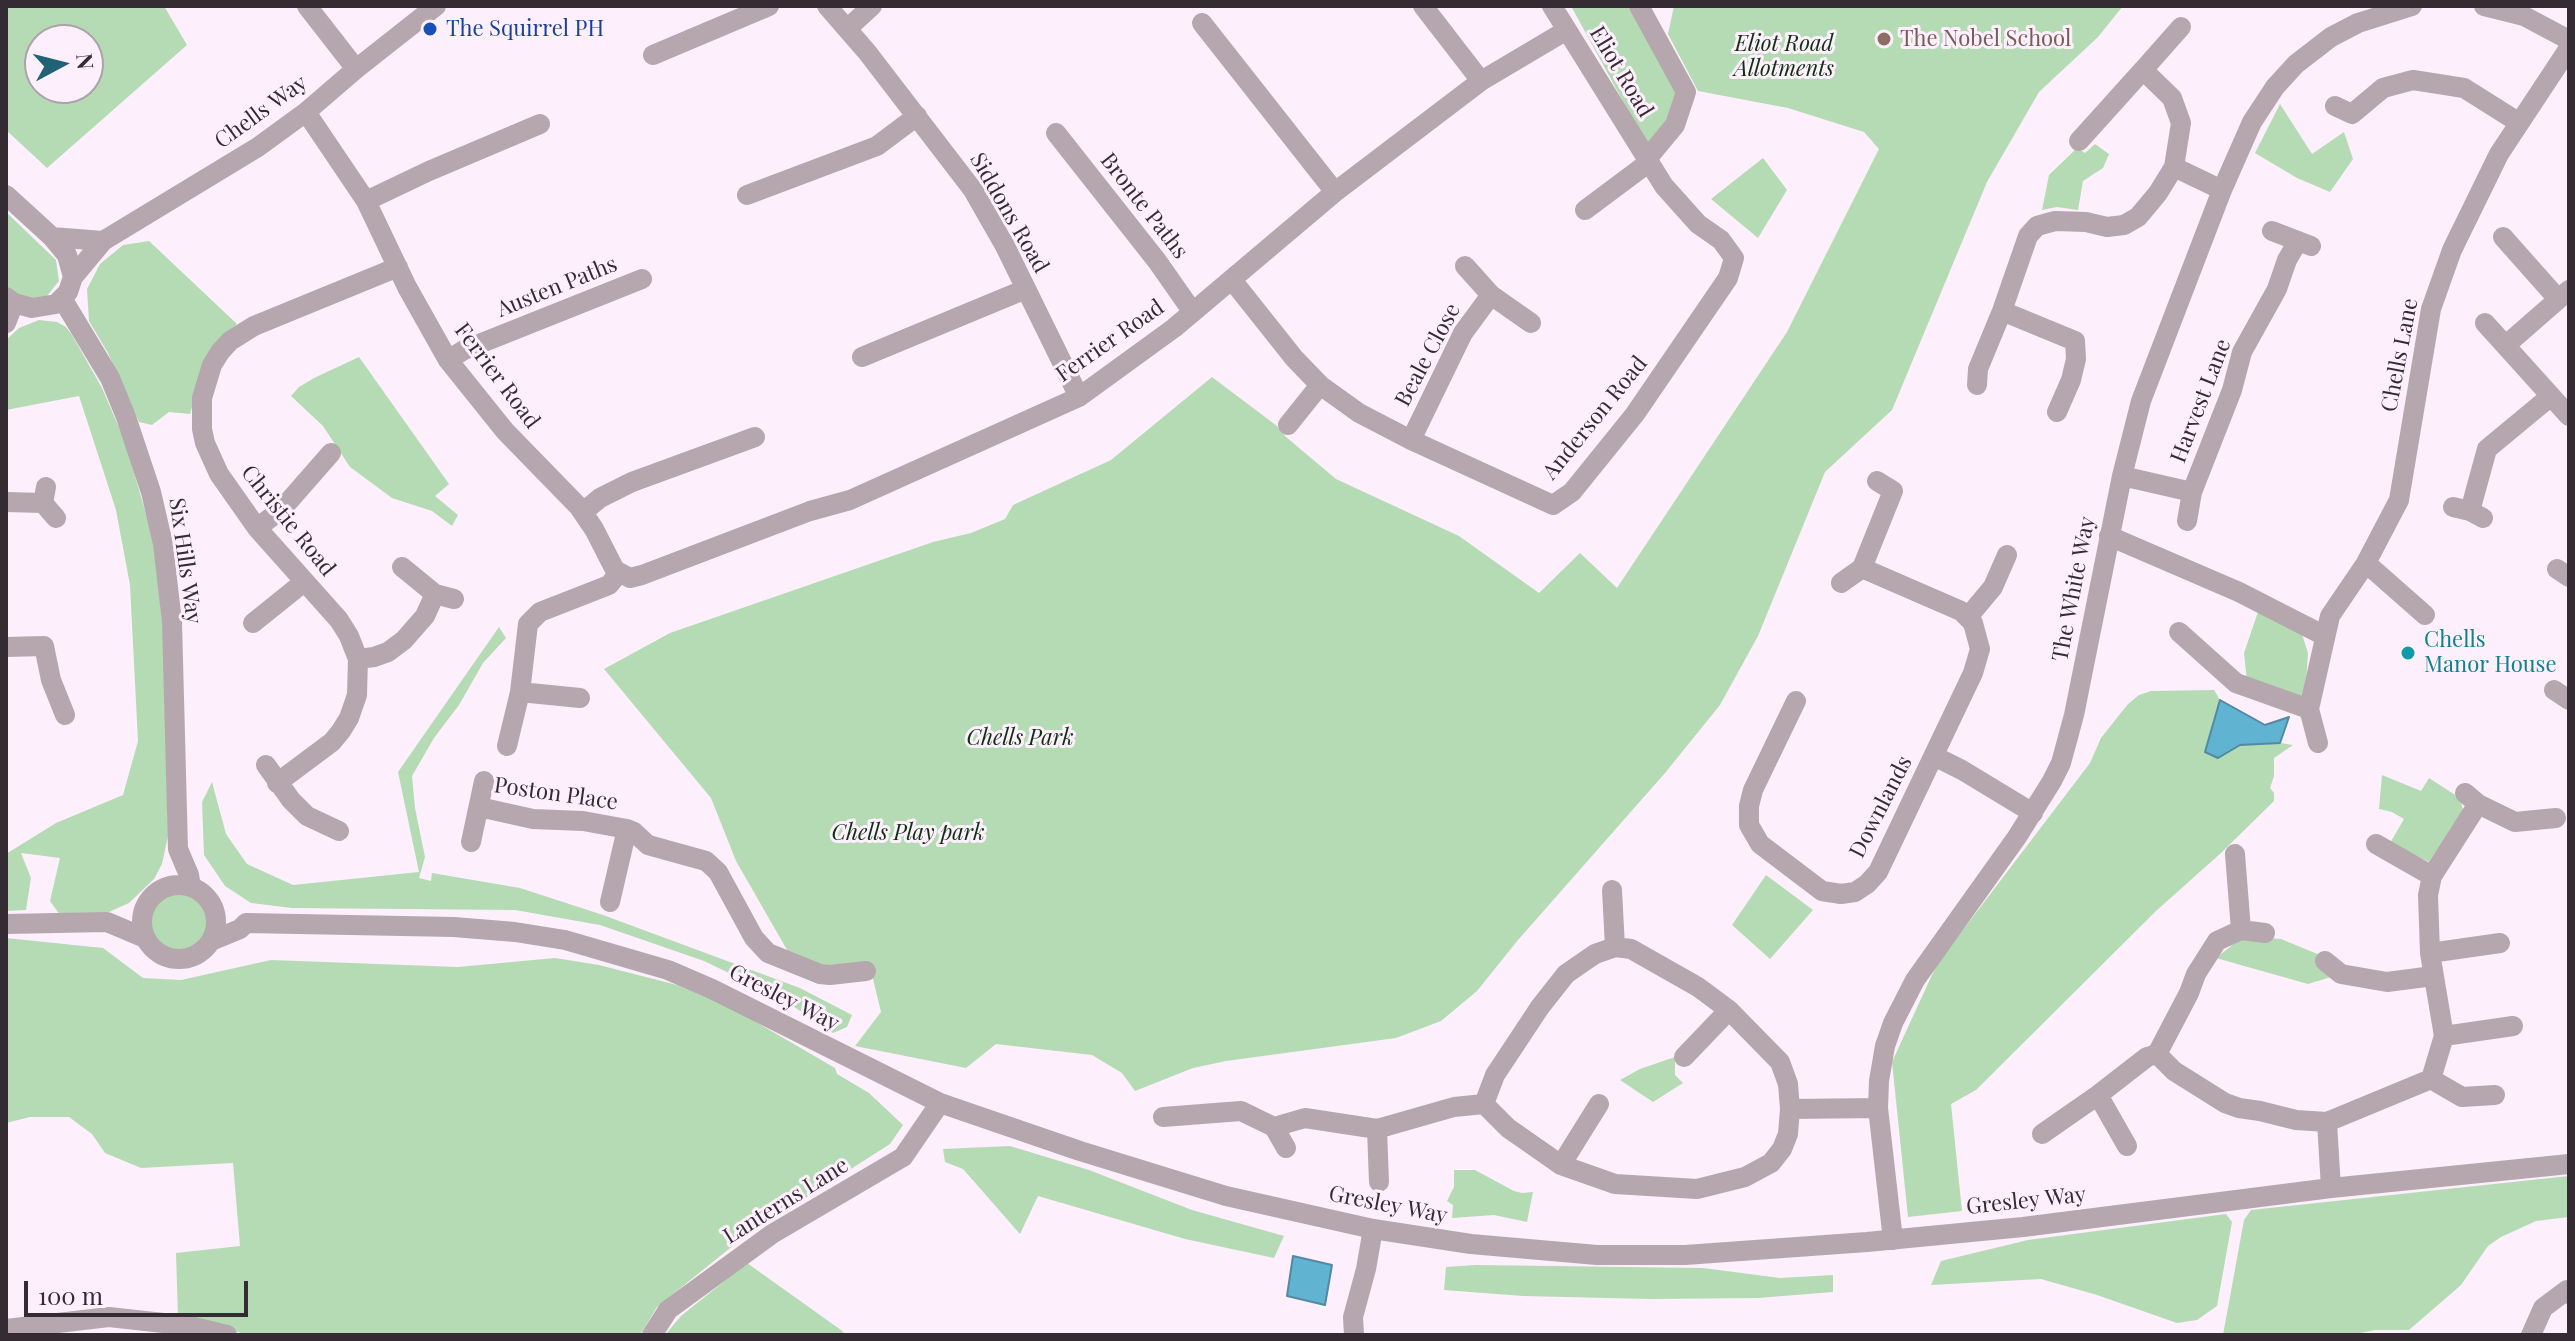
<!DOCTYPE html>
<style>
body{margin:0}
#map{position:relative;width:2575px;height:1341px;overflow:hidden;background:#feeffd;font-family:"Playfair Display",serif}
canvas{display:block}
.frame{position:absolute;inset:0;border:8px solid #342b33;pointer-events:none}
.north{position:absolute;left:24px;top:24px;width:80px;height:80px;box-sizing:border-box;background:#feeffd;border:2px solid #ada1ac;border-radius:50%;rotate:83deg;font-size:22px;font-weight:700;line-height:32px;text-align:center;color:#342b33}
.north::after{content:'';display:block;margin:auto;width:28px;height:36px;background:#216276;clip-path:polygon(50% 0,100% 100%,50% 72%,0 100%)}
.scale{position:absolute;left:24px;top:1281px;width:224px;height:36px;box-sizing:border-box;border:4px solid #342b33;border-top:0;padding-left:10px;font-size:24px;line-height:28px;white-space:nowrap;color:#342b33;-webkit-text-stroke:6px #feeffd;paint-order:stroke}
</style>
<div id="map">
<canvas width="2575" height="1341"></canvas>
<div class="frame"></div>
<div class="north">N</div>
<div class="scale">100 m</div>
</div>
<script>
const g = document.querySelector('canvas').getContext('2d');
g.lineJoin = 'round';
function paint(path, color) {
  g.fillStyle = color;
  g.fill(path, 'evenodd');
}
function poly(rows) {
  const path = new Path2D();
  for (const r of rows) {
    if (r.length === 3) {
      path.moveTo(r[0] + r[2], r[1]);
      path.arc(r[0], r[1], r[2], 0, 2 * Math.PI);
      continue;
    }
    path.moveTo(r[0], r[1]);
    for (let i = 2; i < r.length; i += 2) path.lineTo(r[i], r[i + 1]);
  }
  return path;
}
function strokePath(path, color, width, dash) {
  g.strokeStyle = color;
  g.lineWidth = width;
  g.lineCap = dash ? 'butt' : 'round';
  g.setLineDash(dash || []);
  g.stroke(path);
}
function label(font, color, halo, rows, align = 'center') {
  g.font = font + ' "Playfair Display",serif';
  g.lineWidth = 6;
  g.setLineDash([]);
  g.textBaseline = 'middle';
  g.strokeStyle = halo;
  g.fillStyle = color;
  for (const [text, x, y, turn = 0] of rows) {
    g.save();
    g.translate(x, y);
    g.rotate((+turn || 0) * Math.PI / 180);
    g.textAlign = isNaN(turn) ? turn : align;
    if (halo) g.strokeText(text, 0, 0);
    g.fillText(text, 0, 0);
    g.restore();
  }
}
const green = poly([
 [6,6,164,6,187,45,47,168,6,130],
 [40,40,88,40,88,88,40,88],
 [1571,6,1635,6,1679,94,1670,121,1648,147],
 [1674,6,2123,6,2098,37,2039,92,1987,182,1892,410,1825,472,1758,636,1720,705,1665,773,1518,940,1477,991,1441,1021,1396,1038,1226,1061,1193,1068,1135,1091,1122,1073,1092,1055,996,1044,966,1068,855,1046,881,1012,873,979,818,970,794,962,736,861,711,798,604,669,670,633,933,542,971,533,1005,519,1013,505,1111,460,1212,377,1277,426,1286,437,1336,479,1459,536,1539,593,1580,553,1617,588,1787,332,1879,149,1864,132,1788,108,1698,91,1668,34],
 [2280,104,2312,154,2344,132,2353,159,2330,192,2297,178,2255,153],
 [2095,144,2109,154,2103,168,2083,181,2078,210,2057,207,2042,210,2049,175,2077,148,2085,153],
 [1763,158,1787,190,1758,238,1711,199],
 [6,212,56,260,59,281,46,297,32,300,13,292,6,285],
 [149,241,237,324,223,340,202,373,190,414,169,412,152,425,139,422,108,353,89,321,87,289,100,264,123,245],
 [39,320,57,322,66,327,72,335,102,388,126,444,153,539,165,647,168,836,162,864,154,879,129,903,109,912,90,915,60,915,50,901,60,858,21,853,31,878,26,910,6,911,6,854,56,823,123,795,138,741,130,585,116,510,79,396,6,410,6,340,19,328],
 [359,357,449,484,435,496,458,515,452,526,432,511,392,498,350,467,323,426,291,396,299,387,314,378],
 [2259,609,2301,631,2308,653,2305,697,2247,681,2244,653],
 [499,627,506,638,483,663,459,705,434,738,412,776,415,808,425,857,419,878,431,881,432,873,520,888,603,915,800,988,852,1015,847,1027,833,1033,781,998,704,961,600,925,515,910,292,908,251,903,225,886,204,855,202,802,212,782,226,834,247,864,293,885,419,872,398,772],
 [2214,690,2220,700,2205,752,2218,758,2240,745,2280,743,2293,745,2274,758,2274,776,2270,788,2274,793,2274,801,2221,853,2156,911,1976,1090,1951,1104,1962,1211,1908,1217,1892,1062,1937,964,2090,763,2101,738,2128,704,2139,695,2151,691],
 [2382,775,2421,791,2429,778,2460,798,2463,810,2429,862,2390,843,2404,819,2392,812,2379,809],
 [1766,875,1813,910,1770,959,1732,925],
 [179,922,28],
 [2244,936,2281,939,2320,955,2331,977,2308,984,2216,958],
 [6,938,103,948,143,978,181,980,271,960,458,967,555,958,599,965,677,985,725,1004,835,1068,837,1074,869,1093,903,1125,890,1144,740,1240,657,1307,640,1335,247,1335,211,1323,178,1318,176,1253,240,1246,233,1163,141,1168,105,1153,92,1134,69,1117,30,1117,6,1123],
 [1675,1057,1675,1075,1683,1083,1653,1102,1620,1080,1640,1069],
 [1010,1146,1089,1170,1192,1210,1284,1236,1274,1258,1185,1239,1038,1196,1020,1234,963,1169,945,1162,943,1149],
 [1454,1170,1475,1170,1514,1191,1522,1193,1533,1192,1527,1222,1494,1215,1452,1218,1453,1205,1447,1201,1454,1187],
 [2569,1176,2569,1217,2536,1221,2501,1237,2488,1246,2461,1285,2409,1330,2375,1330,2350,1335,2223,1335,2244,1220,2251,1210],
 [2226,1214,2232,1222,2217,1306,2197,1320,2177,1323,2097,1295,2041,1279,1931,1285,1941,1261,2028,1240],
 [747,1263,841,1330,846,1335,665,1335,681,1316],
 [1476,1265,1703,1268,1780,1278,1833,1275,1833,1292,1758,1298,1650,1299,1523,1296,1444,1290,1446,1267]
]);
const water = poly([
 [2220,700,2265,725,2289,717,2280,743,2240,745,2218,758,2205,752,2220,700],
 [1293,1256,1332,1265,1325,1305,1287,1296,1293,1256]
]);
const minor = poly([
 [307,6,356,69],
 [827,6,867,52,973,190,1005,246,1079,397],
 [1423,6,1481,81],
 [1639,6,1686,92,1675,125,1646,160],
 [2484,6,2524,16,2569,40],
 [1202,23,1335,192],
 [2181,27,2143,70,2172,98,2181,123,2174,167,2222,190],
 [848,28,872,6],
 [653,55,769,6],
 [2335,106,2352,114,2383,88,2413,80,2464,88,2518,122],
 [306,112,366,201,407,287,448,360,505,431,579,507,594,529,615,570,630,578,642,575,810,511,850,500,1079,397,1174,328,1335,192,1481,81,1567,30],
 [1056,133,1157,261,1192,311],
 [2079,141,2143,70],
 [6,195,52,237,67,255,73,277,68,292,56,304,32,308,14,303,6,297],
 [747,195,877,146,917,116],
 [366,201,429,171,540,124],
 [1585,210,1648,163],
 [2272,231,2311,246],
 [52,237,103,241],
 [2503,237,2558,299],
 [1465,266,1491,295,1531,323],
 [73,277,103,241,258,147,306,112,356,69,436,6],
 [1232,280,1294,358,1320,385,1359,413,1411,440,1553,505,1572,492,1635,414,1728,278,1734,258,1721,240,1698,224,1664,186,1552,6],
 [63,300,110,378,126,417,151,492,163,544,172,622,178,849,189,875,191,886],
 [2002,311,2075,341,2076,359,2071,380,2057,412],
 [6,323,14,303],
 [2485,323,2569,416],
 [2506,345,2569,290],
 [862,357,1026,289],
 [448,360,464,350,642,279],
 [1977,385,1978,369,2002,311,2028,236,2037,226,2055,221,2086,222,2107,227,2124,225,2138,217,2158,193,2174,167],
 [1288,425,1320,385],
 [1411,440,1463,333,1491,295],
 [2122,476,2192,492],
 [46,487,43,503,56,518],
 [6,502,43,503],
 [2453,507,2470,511,2483,518],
 [2470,511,2487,449,2551,396],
 [583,512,600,498,632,482,755,437],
 [2187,521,2192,492,2232,390,2242,352,2277,289,2287,260,2298,241],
 [257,528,282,509,331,453],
 [2109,536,2239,592,2325,636],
 [2366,563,2425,615],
 [402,567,435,594],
 [1862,568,1893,491,1877,481],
 [2557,569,2569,577],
 [1968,617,1993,587,2007,555],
 [253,623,304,582],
 [2179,632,2236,683,2309,709],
 [6,647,44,646,51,680,65,715],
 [358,659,374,657,388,652,404,640,425,616,435,594,454,599],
 [2554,690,2569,700],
 [520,692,580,698],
 [1796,701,1753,790,1749,806,1749,825,1760,844,1822,891,1841,894,1855,892,1867,884,1878,872,1973,673,1980,649,1973,623,1961,611,1862,568,1841,583],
 [2318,743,2309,709,2330,616,2366,563,2399,500,2431,309,2452,250,2499,154,2569,48],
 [507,746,520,692,528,624,540,612,609,585,618,574],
 [1934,756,1962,770,2033,813],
 [266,765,291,800,307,816,339,831],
 [277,783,332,742,341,731,349,718,357,695,358,659,349,636,339,620,257,528,219,474,205,443,202,429,202,398,212,365,220,352,230,341,254,326,398,267],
 [2465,793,2478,804,2515,822,2556,818],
 [479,807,533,819,583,821,627,829,634,832,648,845,706,861,718,872,754,938,768,953,820,974,830,975,866,971],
 [471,842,484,781],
 [2376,844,2432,876],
 [2235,854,2241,930],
 [179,922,37],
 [1612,890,1615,947],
 [610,902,627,829],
 [6,924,107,922,145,938],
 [211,941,240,929,246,923,454,927,515,932,565,940,668,970,712,989,940,1103,1080,1151,1226,1196,1373,1229,1471,1244,1597,1255,1685,1255,1867,1242,2023,1227,2331,1188,2569,1164],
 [1615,947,1631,949,1698,987,1729,1010,1780,1062,1788,1084,1790,1109,1788,1134,1782,1149,1771,1163,1745,1177,1697,1189,1615,1184,1561,1165,1508,1128,1484,1104,1495,1075,1540,1007,1566,974,1595,954,1615,947],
 [2430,953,2500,943],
 [2325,961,2341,974,2387,982,2433,976],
 [2444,1036,2513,1026],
 [2157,1054,2174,1071,2225,1103,2239,1108,2260,1111,2296,1120,2327,1122,2431,1079,2444,1036,2430,953,2428,895,2432,876,2478,804],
 [1684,1057,1729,1010],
 [2431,1079,2462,1097,2495,1095],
 [2098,1095,2127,1146],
 [1790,1109,1878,1108],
 [1163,1117,1241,1111,1274,1127,1305,1118,1377,1129,1454,1107,1484,1104],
 [2327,1122,2331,1188],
 [1274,1127,1286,1148],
 [1377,1129,1379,1182],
 [2042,1134,2098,1095,2147,1057,2157,1054,2189,993,2196,974,2217,941,2241,930,2265,933],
 [1561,1165,1599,1104],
 [1893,1240,1878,1108,1879,1081,1885,1046,1893,1023,1915,980,2017,837,2052,781,2061,763,2074,715,2122,476,2141,401,2222,190,2252,122,2275,87,2296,64,2331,37,2358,23,2412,6],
 [6,1329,109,1317,190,1326,227,1335],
 [652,1335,668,1310,772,1234,903,1157,940,1103],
 [1354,1335,1353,1317,1366,1269,1373,1229],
 [2531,1335,2543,1308,2567,1290,2569,1294]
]);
const markers = [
 [430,29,8,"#1a4fb4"],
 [1884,39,8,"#8d6e63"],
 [2408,653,8,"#0f9aa8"]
];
const transitNames = [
 ["The Squirrel PH",446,29]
];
const educationNames = [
 ["The Nobel School",1900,39]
];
const parkNames = [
 ["Eliot Road",1784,44],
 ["Allotments",1784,69],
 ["Chells Park",1020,738],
 ["Chells Play park",908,833]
];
const streetNames = [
 ["Eliot Road",1621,72,59],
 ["Chells Way",261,112,-36],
 ["Bronte Paths",1144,206,52],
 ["Siddons Road",1009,213,60],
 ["Austen Paths",557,287,-22],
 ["Ferrier Road",1110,341,-35],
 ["Beale Close",1428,355,-62],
 ["Chells Lane",2400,355,-79],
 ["Ferrier Road",497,376,53],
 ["Harvest Lane",2201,401,-69],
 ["Anderson Road",1595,418,-51],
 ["Christie Road",288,521,51],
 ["Six Hills Way",185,561,82],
 ["The White Way",2074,589,-79],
 ["Poston Place",556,794,8],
 ["Downlands",1881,807,-63],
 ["Gresley Way",784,998,27],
 ["Lanterns Lane",786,1201,-32],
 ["Gresley Way",2026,1201,-6],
 ["Gresley Way",1388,1205,11]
];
const cultureNames = [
 ["Chells",2424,640],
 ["Manor House",2424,665]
];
paint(green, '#b4dbb4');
paint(water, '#60b3d1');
strokePath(water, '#538aa2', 2);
strokePath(minor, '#b5a7ad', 20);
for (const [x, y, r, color] of markers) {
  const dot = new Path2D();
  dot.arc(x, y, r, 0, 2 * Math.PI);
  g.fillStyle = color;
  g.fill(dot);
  strokePath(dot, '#feeffd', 3);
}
label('22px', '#164399', '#feeffd', transitNames, 'left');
label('22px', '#785e54', '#feeffd', educationNames, 'left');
label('italic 22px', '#0c3210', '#feeffd', parkNames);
label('22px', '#342b33', '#feeffd', streetNames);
label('22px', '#0d838f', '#feeffd', cultureNames, 'left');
</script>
